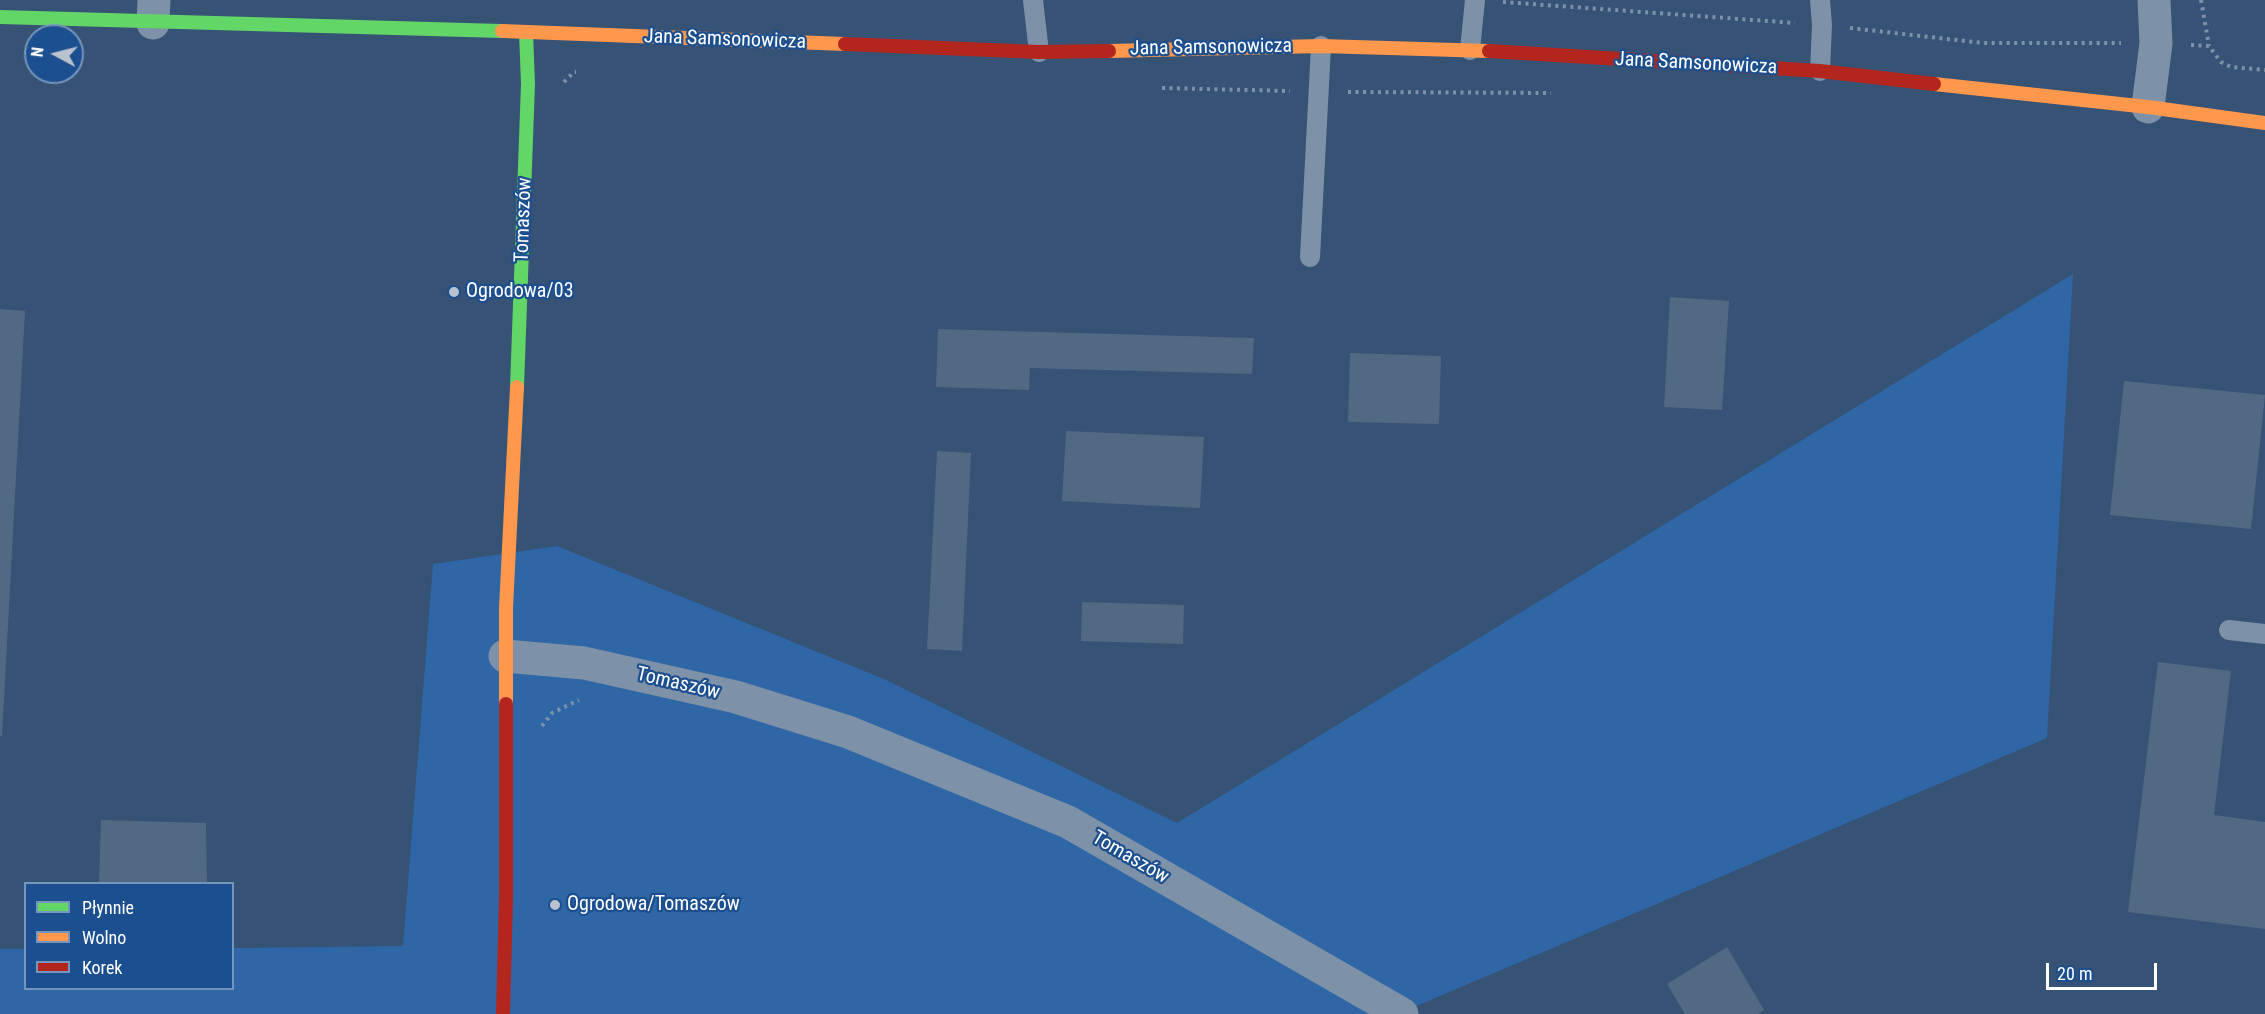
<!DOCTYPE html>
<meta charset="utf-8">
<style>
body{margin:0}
#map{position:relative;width:2265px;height:1014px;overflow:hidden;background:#365274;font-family:"Roboto Condensed",sans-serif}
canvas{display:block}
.legend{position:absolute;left:24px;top:882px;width:210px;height:108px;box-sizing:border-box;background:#1b4f8f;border:2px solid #7695bc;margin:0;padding:8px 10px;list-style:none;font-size:18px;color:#fff}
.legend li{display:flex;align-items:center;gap:12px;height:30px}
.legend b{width:30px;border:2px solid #7695bc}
.north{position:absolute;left:24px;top:24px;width:60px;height:60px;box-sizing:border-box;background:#1b4f8f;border:2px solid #7695bc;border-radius:50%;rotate:277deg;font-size:16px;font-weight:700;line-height:24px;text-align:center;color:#fff}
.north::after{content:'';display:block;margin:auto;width:21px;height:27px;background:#b9c2ce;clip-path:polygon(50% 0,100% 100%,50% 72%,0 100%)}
.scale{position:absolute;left:2046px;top:963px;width:111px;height:27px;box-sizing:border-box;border:3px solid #fff;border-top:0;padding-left:8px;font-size:18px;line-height:21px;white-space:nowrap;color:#fff;-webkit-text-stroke:4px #1b4f8f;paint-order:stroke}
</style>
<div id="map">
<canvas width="2265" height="1014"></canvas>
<ul class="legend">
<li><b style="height:8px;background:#63d668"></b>Płynnie</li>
<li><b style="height:8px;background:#ff974d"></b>Wolno</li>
<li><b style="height:8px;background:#b3261e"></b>Korek</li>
</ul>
<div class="north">N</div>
<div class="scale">20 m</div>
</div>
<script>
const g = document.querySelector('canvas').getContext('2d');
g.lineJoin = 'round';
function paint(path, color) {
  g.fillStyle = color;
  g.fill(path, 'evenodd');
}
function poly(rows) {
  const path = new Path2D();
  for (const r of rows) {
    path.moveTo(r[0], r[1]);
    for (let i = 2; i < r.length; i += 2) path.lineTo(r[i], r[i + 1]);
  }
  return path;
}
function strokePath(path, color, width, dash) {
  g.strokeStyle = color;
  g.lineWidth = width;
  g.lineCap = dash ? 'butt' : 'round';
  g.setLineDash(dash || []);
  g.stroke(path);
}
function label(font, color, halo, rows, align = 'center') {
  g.font = font + ' "Roboto Condensed",sans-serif';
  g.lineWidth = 4.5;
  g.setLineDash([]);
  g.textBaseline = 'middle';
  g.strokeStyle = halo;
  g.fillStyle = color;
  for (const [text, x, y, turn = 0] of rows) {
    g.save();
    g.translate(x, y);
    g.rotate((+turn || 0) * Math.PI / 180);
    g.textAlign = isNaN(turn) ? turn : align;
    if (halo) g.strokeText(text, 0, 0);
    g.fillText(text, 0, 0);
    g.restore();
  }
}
const green = poly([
 [2073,274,2047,738,1400,1013,1402,1014,0,1014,0,949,25,949,26,988,232,988,233,948,403,946,433,564,557,546,884,679,1177,823]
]);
const building = poly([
 [1670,297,1729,301,1722,410,1664,407],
 [0,309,25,311,2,736,0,736],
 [938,329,1254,338,1252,374,1030,368,1029,390,936,387],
 [1350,353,1441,356,1439,424,1348,422],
 [2124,381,2265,395,2251,529,2110,515],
 [1066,431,1204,437,1200,508,1062,501],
 [937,451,971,453,962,651,927,649],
 [1082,602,1184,605,1183,644,1081,641],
 [2158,662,2231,671,2214,815,2265,822,2265,929,2128,912],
 [101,820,206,823,207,884,99,884],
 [1727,947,1764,1010,1758,1014,1685,1014,1667,984]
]);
const path = poly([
 [2201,0,2209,46],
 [1503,2,1795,23],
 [1850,28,1983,43,2121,43],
 [2191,45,2209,46,2221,62,2231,67,2265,70],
 [564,82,574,72,576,72],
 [1162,88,1290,91],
 [1348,92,1551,93],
 [542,726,552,713,579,700]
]);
const lane = poly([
 [1033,0,1039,52],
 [1470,50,1475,0],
 [1820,71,1822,25,1820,0],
 [1310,257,1321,46],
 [2229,630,2265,634]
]);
const street = poly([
 [153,23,154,0],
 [2148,107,2156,43,2154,0],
 [505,656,584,663,736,697,848,732,1068,822,1402,1014]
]);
const fast = poly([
 [0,17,502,31],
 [517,387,528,84,526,32]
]);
const slow = poly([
 [502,31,845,44],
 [1109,51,1321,46,1489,51],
 [1934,84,2148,107,2265,123],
 [506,704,506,608,517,387]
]);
const jam = poly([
 [845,44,1039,52,1109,51],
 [1489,51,1820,71,1934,84],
 [503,1014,506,898,506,704]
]);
const markers = [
 [454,292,6,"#b9c2ce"],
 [555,905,6,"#b9c2ce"]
];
const streetNames = [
 ["Jana Samsonowicza",725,40,2],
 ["Jana Samsonowicza",1211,48,-1],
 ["Jana Samsonowicza",1696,64,3],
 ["Tomaszów",524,220,-88],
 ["Tomaszów",678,684,13],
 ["Tomaszów",1130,858,30]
];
const poiNames = [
 ["Ogrodowa/03",466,292],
 ["Ogrodowa/Tomaszów",567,905]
];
paint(green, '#2f66a5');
paint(building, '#526984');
strokePath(path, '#7d92a8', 4, [3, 4.5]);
strokePath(lane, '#7d92a8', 20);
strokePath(street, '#7d92a8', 33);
strokePath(fast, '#63d668', 14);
strokePath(slow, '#ff974d', 14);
strokePath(jam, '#b3261e', 14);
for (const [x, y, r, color] of markers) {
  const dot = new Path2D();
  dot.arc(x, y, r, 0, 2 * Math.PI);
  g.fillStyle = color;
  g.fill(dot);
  strokePath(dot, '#1b4f8f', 2);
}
label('20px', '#fff', '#1b4f8f', streetNames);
label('20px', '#fff', '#1b4f8f', poiNames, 'left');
</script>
